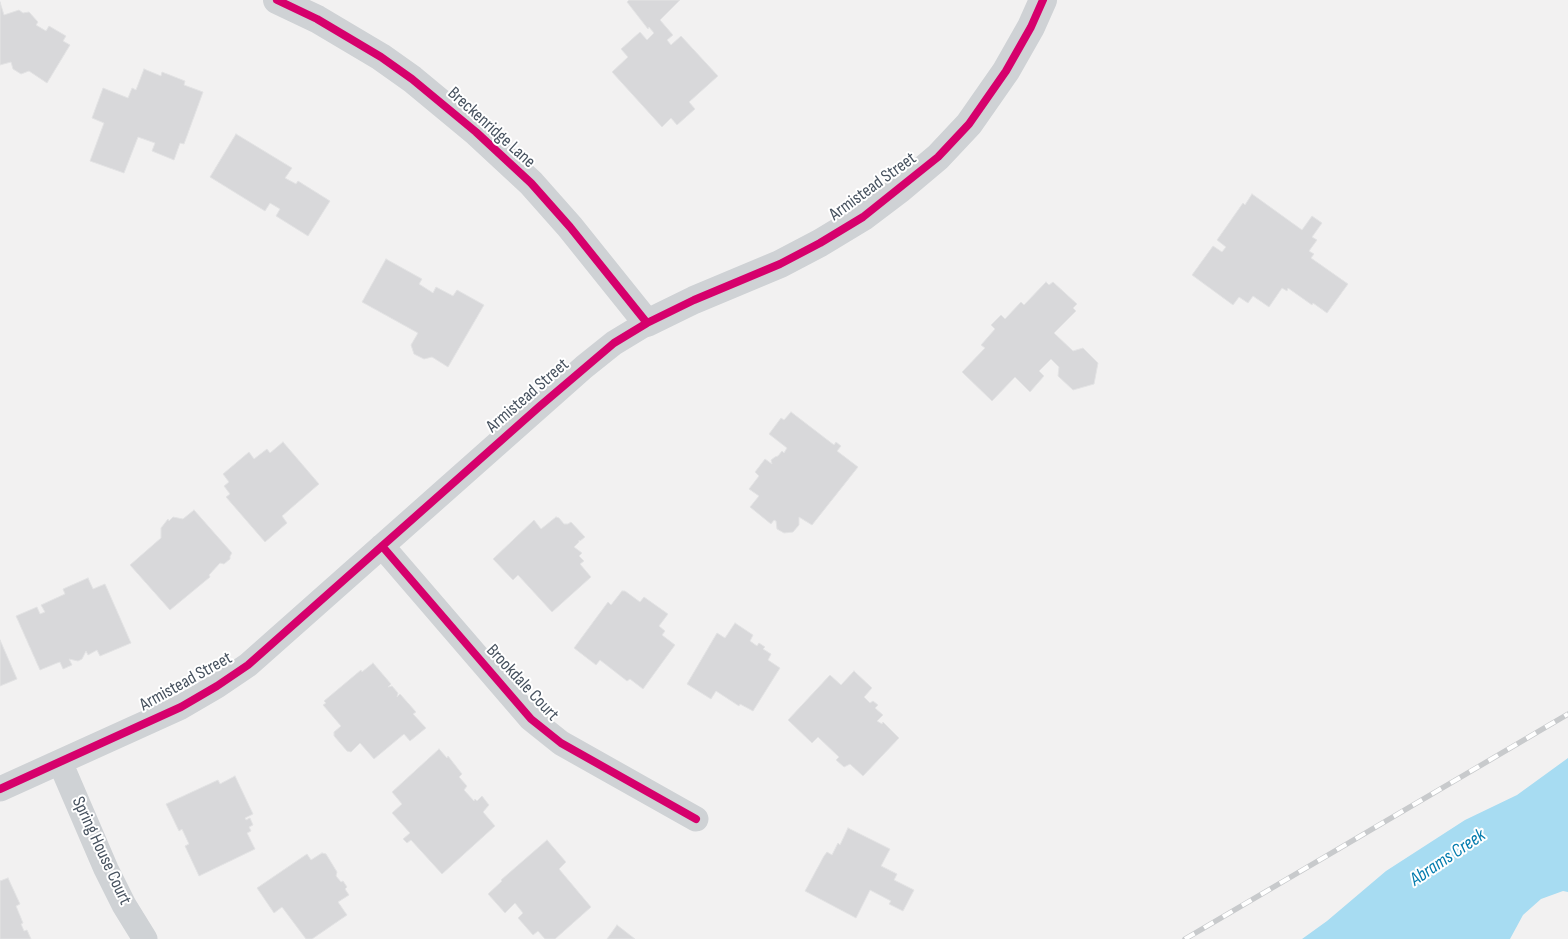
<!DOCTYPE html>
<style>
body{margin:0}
canvas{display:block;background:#f2f1f1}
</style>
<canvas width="1568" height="939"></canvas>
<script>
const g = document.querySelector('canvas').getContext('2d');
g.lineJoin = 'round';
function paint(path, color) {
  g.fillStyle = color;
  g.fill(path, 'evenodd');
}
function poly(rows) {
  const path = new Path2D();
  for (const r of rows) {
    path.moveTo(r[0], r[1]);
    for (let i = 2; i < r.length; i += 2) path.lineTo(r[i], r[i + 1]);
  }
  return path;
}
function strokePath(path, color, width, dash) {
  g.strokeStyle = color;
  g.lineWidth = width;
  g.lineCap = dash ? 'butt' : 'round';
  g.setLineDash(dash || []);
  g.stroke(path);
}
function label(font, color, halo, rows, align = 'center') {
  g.font = font + ' "Sofia Sans Condensed",sans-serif';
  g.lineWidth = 4;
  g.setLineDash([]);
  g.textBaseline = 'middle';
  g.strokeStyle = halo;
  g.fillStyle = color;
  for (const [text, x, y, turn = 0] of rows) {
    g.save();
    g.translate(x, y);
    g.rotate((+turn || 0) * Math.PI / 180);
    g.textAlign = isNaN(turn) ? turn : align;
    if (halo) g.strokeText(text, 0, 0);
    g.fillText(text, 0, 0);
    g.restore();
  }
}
const water = poly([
 [1568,758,1568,892,1563,891,1541,899,1523,915,1510,939,1302,939,1327,921,1386,871,1465,820,1517,795]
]);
const building = poly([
 [629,0,680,0,660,20,673,35,667,40,671,45,681,36,718,76,689,102,695,109,677,125,671,118,662,127,612,72,628,57,621,49,640,32,647,40,654,33,649,27,648,29,627,2,629,0],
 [0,2,4,15,19,10,23,13,29,12,38,22,36,25,46,31,49,26,66,36,63,41,70,45,47,83,29,71,21,74,13,69,11,62,0,65,0,2],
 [144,69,161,76,162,72,185,81,184,85,203,92,184,144,180,143,174,160,152,151,155,143,138,137,124,173,90,161,104,123,92,118,103,88,128,98,132,88,136,90,144,69],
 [236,134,292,168,285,178,296,184,298,181,330,201,308,236,276,216,280,209,270,203,265,211,210,177,236,134],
 [1252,194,1302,230,1312,216,1322,223,1312,237,1317,240,1309,251,1314,254,1311,258,1348,284,1327,313,1313,303,1312,305,1288,288,1287,291,1282,288,1269,307,1253,296,1248,303,1239,297,1233,305,1192,275,1213,246,1222,252,1226,247,1217,240,1243,203,1245,205,1252,194],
 [386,259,422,279,419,284,433,293,436,287,453,296,457,290,484,305,448,367,432,357,424,359,414,354,411,345,418,333,362,302,386,259],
 [1046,282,1049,285,1053,282,1077,304,1073,308,1076,311,1054,333,1073,351,1083,348,1098,363,1094,384,1073,390,1058,376,1059,367,1051,359,1039,371,1044,376,1030,392,1015,377,992,401,962,372,985,348,981,345,995,329,991,325,1001,315,1005,319,1021,302,1024,305,1046,282],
 [791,412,834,445,836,442,841,446,837,451,858,467,812,525,799,517,799,525,793,532,784,533,777,529,776,521,774,520,771,524,750,507,759,496,749,489,759,476,755,472,765,459,772,464,771,460,775,457,778,456,782,451,784,453,787,448,769,434,781,418,784,420,791,412],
 [283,442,319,484,282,516,287,523,265,542,226,497,230,494,224,486,229,482,223,474,249,452,254,459,267,449,270,453,283,442],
 [194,510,232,553,230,556,230,559,224,564,220,563,209,575,210,577,170,610,130,565,161,538,161,528,168,519,169,521,173,517,183,519,194,510],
 [556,517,559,518,564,524,568,524,571,522,585,537,580,541,579,540,579,542,574,547,582,553,579,556,584,561,580,564,591,577,552,612,518,575,513,580,493,559,534,520,541,529,556,517],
 [88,578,93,589,105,584,131,643,100,656,97,650,88,655,86,651,82,659,78,661,69,659,72,665,63,669,60,662,57,663,40,670,16,616,37,607,40,614,45,612,41,605,65,594,63,589,88,578],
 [622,591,625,591,640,602,644,597,668,614,659,626,665,631,662,635,675,645,643,689,630,679,627,681,600,660,596,665,574,648,608,602,611,605,622,591],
 [735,623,753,635,750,641,757,646,759,643,765,647,763,649,771,654,768,660,780,668,753,711,740,704,739,706,716,691,711,699,687,684,717,633,725,638,735,623],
 [0,640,17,679,0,686,0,640],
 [373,663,391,684,388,687,392,686,398,693,397,697,400,694,416,712,413,714,426,728,410,741,404,734,374,759,360,743,351,752,347,751,334,736,334,732,341,726,323,705,326,703,324,701,361,670,362,672,373,663],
 [854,671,872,688,864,697,870,703,873,701,878,705,875,708,883,715,877,721,882,724,883,722,899,738,863,776,850,764,844,767,836,760,839,757,818,737,812,743,788,720,830,675,841,685,854,671],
 [439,749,447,758,448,756,462,774,459,777,467,786,464,790,474,801,475,799,477,801,482,796,489,805,483,812,495,826,442,874,411,840,407,843,403,839,410,833,392,813,402,804,392,792,439,749],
 [235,776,253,814,245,818,246,820,250,818,253,825,249,827,251,831,247,833,255,849,199,876,185,846,189,844,182,829,179,831,166,804,218,780,220,784,235,776],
 [848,828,890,849,881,866,897,874,894,880,914,890,903,911,889,904,891,901,870,890,856,918,805,891,824,856,827,852,832,855,838,843,840,845,848,828],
 [547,840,566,862,559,869,591,907,555,939,545,939,538,931,533,935,518,918,523,913,515,903,505,913,488,894,502,881,501,880,547,840],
 [322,853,326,854,337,872,336,876,341,882,343,881,347,887,345,889,349,895,338,902,347,915,312,939,306,939,282,907,274,913,257,888,307,854,311,860,322,853],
 [8,878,20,904,16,906,23,923,21,924,24,931,27,930,31,939,0,939,0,881,8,878],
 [617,925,635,939,607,939,617,925]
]);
const minor = poly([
 [382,546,531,719,561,743,696,819],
 [60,762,106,869,124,905,145,939],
 [0,789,181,707,217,686,248,665,584,367,614,343,647,323]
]);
const tertiary = poly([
 [277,0,317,19,381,57,412,79,476,132,531,183,570,227,647,323,694,300,780,264,820,243,863,217,900,189,938,157,969,124,1006,71,1031,27,1043,0]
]);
const rail = poly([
 [1185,939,1568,714]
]);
const cycleway = poly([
 [277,0,317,19,381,57,412,79,476,132,531,183,570,227,647,323],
 [382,546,531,719,561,743,696,819],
 [0,789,181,707,217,686,248,665,540,406,614,343,647,323,694,300,780,264,820,243,863,217,938,157,969,124,1006,71,1031,27,1043,0]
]);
const streetNames = [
 ["Breckenridge Lane",491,128,42],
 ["Armistead Street",873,187,-36],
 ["Armistead Street",528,396,-41],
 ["Armistead Street",186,682,-29],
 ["Brookdale Court",522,683,47],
 ["Spring House Court",101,851,65]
];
const waterNames = [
 ["Abrams Creek",1448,858,-34]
];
paint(water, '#a7dcf2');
paint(building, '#d8d8da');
strokePath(building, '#e3e3e4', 1);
strokePath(minor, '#cfd2d5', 25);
strokePath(tertiary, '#cfd2d5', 28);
strokePath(rail, '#c8cacc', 5.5);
strokePath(rail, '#fff', 4, [11]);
strokePath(cycleway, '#d6006c', 8);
label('18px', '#47525f', '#fff', streetNames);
label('italic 19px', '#047cae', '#fff', waterNames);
</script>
